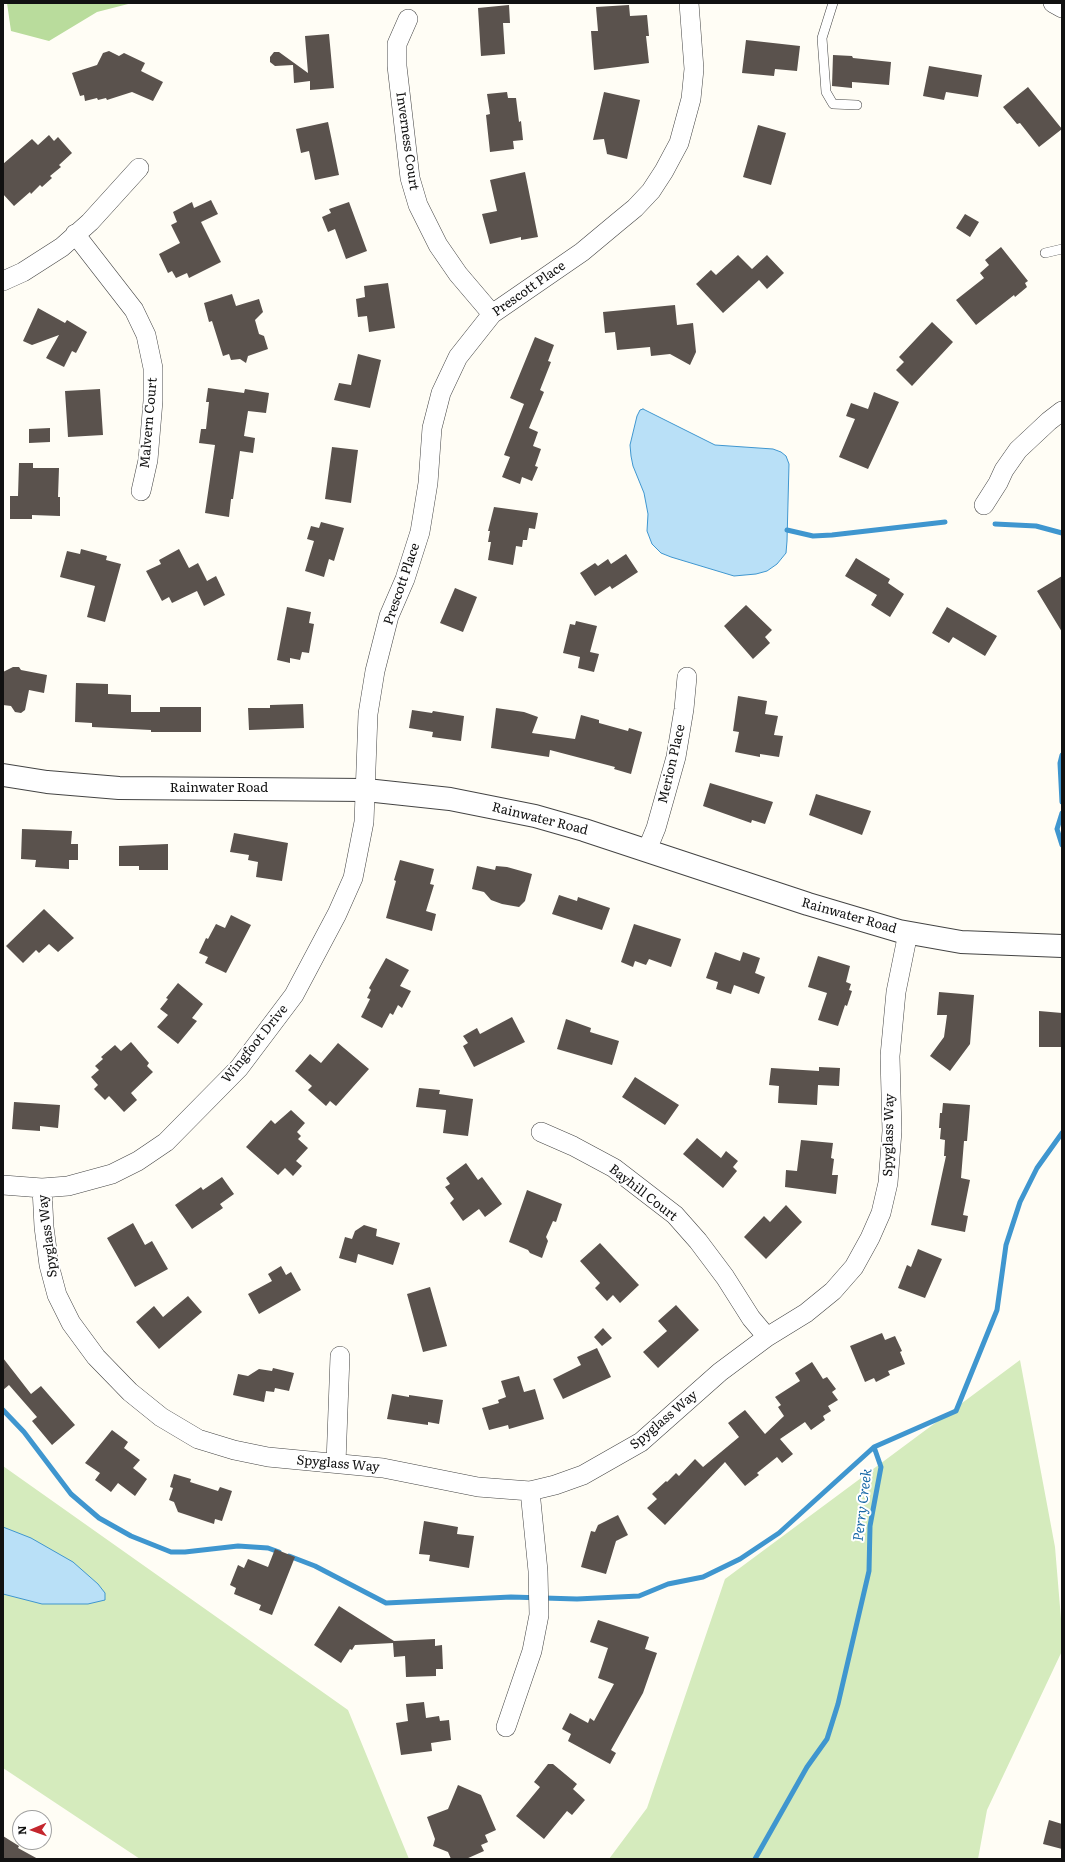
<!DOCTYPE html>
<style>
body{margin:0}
#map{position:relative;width:1065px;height:1862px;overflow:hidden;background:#fffdf5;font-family:Literata,serif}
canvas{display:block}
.frame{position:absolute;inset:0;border:4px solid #111;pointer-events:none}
.north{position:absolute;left:12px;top:1810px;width:40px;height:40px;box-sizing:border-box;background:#fff;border:1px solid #a0a0a0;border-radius:50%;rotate:268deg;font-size:11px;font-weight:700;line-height:16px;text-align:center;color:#111}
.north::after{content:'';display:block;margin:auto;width:14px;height:18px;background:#c4262e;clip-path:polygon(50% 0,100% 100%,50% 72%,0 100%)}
</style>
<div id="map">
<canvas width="1065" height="1862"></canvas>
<div class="frame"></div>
<div class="north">N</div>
</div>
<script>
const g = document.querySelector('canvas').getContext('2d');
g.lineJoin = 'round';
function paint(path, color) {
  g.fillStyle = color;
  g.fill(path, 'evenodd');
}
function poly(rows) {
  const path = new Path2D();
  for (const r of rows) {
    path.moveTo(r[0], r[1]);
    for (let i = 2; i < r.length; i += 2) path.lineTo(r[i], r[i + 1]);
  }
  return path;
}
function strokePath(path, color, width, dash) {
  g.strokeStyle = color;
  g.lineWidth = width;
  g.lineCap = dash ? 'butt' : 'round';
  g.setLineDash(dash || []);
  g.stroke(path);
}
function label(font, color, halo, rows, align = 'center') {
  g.font = font + ' Literata,serif';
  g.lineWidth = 4;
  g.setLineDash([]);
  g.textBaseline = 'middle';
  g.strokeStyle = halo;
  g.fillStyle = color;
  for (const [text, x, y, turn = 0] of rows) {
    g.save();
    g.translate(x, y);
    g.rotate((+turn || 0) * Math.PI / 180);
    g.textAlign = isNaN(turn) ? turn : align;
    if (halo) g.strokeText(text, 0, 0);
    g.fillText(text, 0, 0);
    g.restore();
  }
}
const green = poly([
 [1020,1360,1055,1547,1062,1631,1062,1651,987,1810,978,1859,609,1859,647,1808,725,1579],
 [3,1466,348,1710,409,1859,140,1859,3,1768]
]);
const forest = poly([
 [7,3,132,3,97,12,49,41,11,31]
]);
const water = poly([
 [643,409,715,445,773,449,781,452,786,456,789,464,787,541,786,553,777,564,767,571,756,574,734,576,671,557,661,553,652,544,647,531,648,514,644,493,633,466,631,456,630,445,637,416,640,410,643,409],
 [3,1527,31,1538,73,1562,98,1584,105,1593,105,1600,88,1604,42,1604,3,1594,3,1527]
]);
const stream = poly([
 [995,524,1036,526,1062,533],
 [787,530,813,536,832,535,945,522],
 [1062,755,1060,763,1062,802],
 [1062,813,1057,829,1062,845],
 [3,1410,24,1432,71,1494,99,1518,131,1536,171,1552,185,1552,238,1546,268,1548,279,1552],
 [289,1556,315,1566,386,1603,511,1597,577,1599,639,1596,668,1584,703,1577,740,1559,779,1533,874,1447,956,1411,997,1310,1006,1245,1020,1202,1037,1168,1062,1133],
 [755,1859,807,1767,827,1739,838,1704,869,1571,870,1526,881,1467,874,1447]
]);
const building = poly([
 [509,5,510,23,503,23,505,54,481,56,478,8],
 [629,5,630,16,647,15,649,36,646,36,649,63,594,70,591,31,598,31,596,7],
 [329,34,334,88,310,90,310,81,294,83,293,65,275,66,270,62,270,57,274,52,279,52,308,73,305,36],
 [746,40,800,46,797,71,775,69,774,76,742,73],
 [109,51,119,56,124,53,145,63,141,71,163,82,153,101,132,92,107,100,106,98,98,100,97,98,85,101,84,95,80,96,72,73,97,65,103,53],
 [833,55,852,56,853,58,891,62,889,85,852,82,852,88,832,86],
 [929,66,982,75,978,97,946,92,944,100,923,96],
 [1028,87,1062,129,1039,147,1020,123,1017,124,1003,107],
 [507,92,508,98,516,98,519,122,521,121,523,140,513,141,514,149,490,152,486,115,490,114,487,94],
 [604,92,640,100,627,159,607,154,604,139,593,140],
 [328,122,339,175,315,180,309,151,301,153,296,129],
 [758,125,786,133,771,185,743,177],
 [49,135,54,141,58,137,72,153,59,165,61,167,50,176,52,178,42,187,40,185,31,194,30,192,14,206,3,194,3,164,32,139,38,145],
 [525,172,538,237,521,240,521,237,490,244,482,214,497,211,490,180],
 [211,200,218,214,201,222,221,262,189,278,187,273,176,278,172,271,168,273,159,254,180,243,171,225,177,222,173,212,192,202,194,208],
 [349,202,367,251,346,259,335,229,328,232,322,217,331,213,329,209],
 [965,214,979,222,970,237,956,228],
 [1001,247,1028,281,1025,283,1027,287,1015,297,1014,295,976,325,956,300,984,278,980,273,989,265,985,260],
 [738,255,752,269,767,255,784,273,767,289,759,280,723,313,696,284,711,270,716,275],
 [388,283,395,328,369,332,367,316,358,317,356,299,365,297,364,286],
 [232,294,236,306,259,299,263,312,255,320,259,334,264,336,268,349,248,356,246,363,240,359,231,360,229,354,223,356,212,321,209,322,204,303],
 [675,305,677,325,693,323,696,352,690,365,670,354,651,356,650,347,617,350,615,332,605,333,603,312],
 [38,308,65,323,67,320,87,332,76,353,72,351,64,367,46,358,59,335,32,345,23,341],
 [932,322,953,342,912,386,896,370,904,362,899,357],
 [535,337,554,345,548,361,551,362,540,390,544,392,529,428,538,432,533,446,541,449,535,466,538,467,532,481,522,477,520,484,502,477,510,457,504,455,524,404,510,398],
 [358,354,381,360,370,408,334,400,339,383,351,385],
 [208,388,244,393,245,389,269,393,266,413,248,411,244,436,255,438,253,453,240,451,233,499,231,499,229,517,205,513,215,445,199,443,201,429,206,429,209,402,206,402],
 [100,389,103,435,68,437,65,391],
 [874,392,899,402,868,469,839,457,855,419,846,416,851,403,868,409],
 [50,428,50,442,29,443,29,429],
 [332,447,358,450,351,503,325,499],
 [19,463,33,463,33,468,59,468,58,497,60,497,60,516,32,515,32,519,10,519,10,496,18,496],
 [494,507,538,513,535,529,529,528,527,540,523,540,522,547,516,546,513,565,488,560,491,542,488,542,490,531,488,531],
 [321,522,344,528,334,561,329,559,324,577,305,571,314,541,307,539,311,526,319,528],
 [81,549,107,556,106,560,121,564,105,622,87,617,95,586,60,577,67,551,80,554],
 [179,549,189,568,198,563,207,581,216,576,225,595,204,606,197,591,172,603,169,597,162,601,146,571,161,564,159,560],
 [626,554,638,572,612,589,610,586,595,596,580,573,595,563,598,566,608,559,611,564],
 [856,558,890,579,888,583,904,594,890,617,871,605,877,595,845,576],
 [1062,576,1062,632,1037,591],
 [455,588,477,597,463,632,440,623],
 [746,605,772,630,765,637,770,643,753,659,724,626],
 [287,607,311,612,309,623,314,624,309,653,302,652,300,660,290,658,290,663,277,660],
 [947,607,997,636,985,656,953,637,949,643,932,633],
 [576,621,597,626,590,652,599,654,594,672,578,668,580,657,563,653,570,624,575,625],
 [13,667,19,667,21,670,47,675,44,693,29,690,25,710,21,713,15,712,11,706,3,705,3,672],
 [76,683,108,684,108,694,131,695,131,712,160,712,160,707,201,707,201,732,151,732,151,730,92,727,92,723,75,722],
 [738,696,767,701,765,714,778,716,774,735,783,736,779,757,760,754,760,757,735,752,739,732,733,731],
 [303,704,304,728,249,730,248,708,270,708,270,705],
 [496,708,524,712,538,717,532,733,575,739,581,715,599,720,599,723,628,731,629,728,642,732,631,774,614,769,615,767,550,750,549,757,491,748],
 [412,710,432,713,433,711,464,716,461,741,432,737,433,732,409,728],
 [710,783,773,802,765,824,752,820,751,823,703,806],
 [816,794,871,811,862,835,809,815],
 [22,829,72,831,71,844,78,844,78,860,69,860,69,869,35,867,36,860,21,859],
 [234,833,288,843,282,881,256,877,258,862,248,860,249,855,230,852],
 [168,844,168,870,139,870,139,866,119,866,119,846],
 [400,860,434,869,430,884,434,885,426,911,436,914,432,931,386,918,396,881,394,880],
 [477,866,495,870,496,866,507,867,532,874,525,901,519,907,502,904,491,900,484,892,472,889],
 [559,895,577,901,578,897,610,908,602,930,552,914],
 [44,909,74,938,58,952,49,944,39,953,36,950,23,963,6,946],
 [231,915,251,925,226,973,205,963,208,957,199,953,206,938,208,939,216,924,225,928],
 [634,924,681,939,671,967,649,959,646,965,635,961,633,967,621,962],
 [715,952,740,961,743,952,760,958,755,973,765,977,759,994,734,985,731,994,716,989,718,982,706,978],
 [818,956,850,966,846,982,851,984,849,990,852,991,847,1006,845,1005,838,1026,818,1020,827,993,808,987],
 [386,958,409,970,400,986,411,991,402,1008,398,1005,393,1015,390,1013,382,1028,361,1017,370,999,367,998,371,990,369,988],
 [178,983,203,1004,192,1018,197,1021,178,1044,157,1027,168,1015,160,1009,168,999,166,998],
 [939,992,974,995,970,1044,950,1071,930,1056,944,1037,947,1015,937,1015],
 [1039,1011,1062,1013,1061,1047,1039,1047],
 [512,1017,525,1042,474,1067,463,1046,468,1043,463,1036,477,1028,480,1034],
 [566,1019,591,1028,590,1032,619,1041,612,1065,557,1049],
 [131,1042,149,1063,147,1066,153,1072,131,1093,137,1100,124,1112,109,1096,105,1100,94,1089,98,1085,91,1077,99,1070,95,1066,103,1059,101,1057,115,1045,121,1051],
 [338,1043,369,1069,336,1106,330,1101,326,1106,308,1090,312,1086,295,1071,310,1054,321,1063],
 [819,1067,840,1068,839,1086,818,1085,817,1105,778,1103,779,1086,769,1085,771,1068,819,1071],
 [635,1077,679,1105,665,1125,622,1097],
 [419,1088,440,1090,439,1094,473,1099,468,1136,443,1133,446,1110,416,1107],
 [14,1102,60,1105,58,1128,40,1126,40,1131,12,1129],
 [943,1103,970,1105,967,1141,964,1141,961,1178,970,1180,963,1215,968,1216,965,1232,931,1225,946,1156,944,1156,945,1140,940,1139,941,1128,939,1128,940,1113,942,1113],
 [291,1110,305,1123,297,1132,301,1136,298,1139,308,1148,296,1161,302,1166,293,1176,285,1168,278,1175,246,1147,271,1120,275,1124],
 [697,1138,721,1158,726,1151,738,1161,733,1167,737,1171,723,1188,683,1154],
 [801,1140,833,1143,831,1158,834,1159,832,1175,838,1175,836,1194,785,1187,786,1170,797,1171],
 [466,1163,478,1180,482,1177,502,1204,485,1217,479,1209,463,1221,450,1203,454,1199,445,1187,450,1184,446,1178],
 [222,1177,234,1194,220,1204,223,1208,192,1229,175,1205,201,1187,203,1190],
 [527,1190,562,1204,556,1222,553,1221,546,1237,548,1241,542,1258,530,1253,528,1250,509,1242],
 [786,1205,802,1222,766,1259,744,1237,764,1216,770,1222],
 [133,1223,145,1245,152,1241,168,1269,135,1287,107,1238],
 [364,1225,377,1229,376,1236,400,1243,393,1265,358,1254,356,1263,339,1258,345,1237,352,1239,355,1231],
 [600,1243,639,1285,620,1303,613,1295,607,1301,595,1288,600,1283,580,1261],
 [918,1249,942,1259,925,1298,898,1288,907,1265,911,1267],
 [281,1266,286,1275,291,1272,301,1290,259,1314,248,1294,272,1281,268,1274],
 [430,1287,447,1346,423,1352,407,1294],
 [188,1296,202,1312,159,1349,136,1322,154,1306,163,1317],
 [676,1305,699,1330,658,1368,643,1352,667,1331,658,1321],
 [603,1328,612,1338,602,1346,594,1337],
 [882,1333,885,1340,895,1336,902,1351,900,1352,905,1364,888,1371,890,1375,876,1382,874,1378,865,1382,850,1346],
 [597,1348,611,1377,563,1399,553,1379,581,1365,577,1357],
 [3,1358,31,1394,41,1386,75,1425,52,1445,32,1421,37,1417,9,1385,3,1390],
 [812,1362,823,1379,827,1377,836,1389,832,1392,838,1400,828,1406,831,1411,823,1416,825,1420,811,1430,805,1422,780,1439,793,1454,782,1463,777,1457,757,1473,759,1475,745,1486,725,1462,665,1525,647,1508,657,1499,652,1494,666,1481,667,1482,676,1473,679,1476,695,1459,703,1467,739,1437,728,1423,745,1410,765,1434,784,1416,778,1407,781,1405,775,1397,800,1381,795,1373],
 [273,1368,294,1373,289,1391,275,1388,274,1392,266,1391,264,1402,233,1395,238,1374,248,1376,259,1369,272,1371],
 [519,1376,524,1392,535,1389,544,1419,509,1429,508,1425,489,1430,482,1408,499,1403,498,1400,506,1397,501,1381],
 [392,1394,409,1397,409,1395,443,1400,439,1424,428,1422,428,1425,387,1419],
 [112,1430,128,1442,124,1448,140,1460,133,1468,147,1479,135,1496,118,1483,111,1492,95,1480,100,1473,85,1463],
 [174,1474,191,1479,190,1482,218,1491,220,1487,232,1491,222,1521,215,1519,214,1524,178,1512,174,1502,169,1500,173,1488,170,1487],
 [618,1515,628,1535,616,1541,606,1574,581,1567,591,1531,595,1532,598,1525],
 [424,1521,458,1527,457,1534,474,1536,469,1568,429,1561,430,1555,419,1554],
 [275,1549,295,1557,272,1615,259,1610,261,1605,234,1594,236,1588,230,1585,238,1565,244,1568,248,1559,268,1567],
 [339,1606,394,1641,435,1639,435,1646,442,1645,443,1669,436,1669,436,1676,406,1677,405,1656,394,1657,393,1643,355,1645,352,1650,350,1649,341,1663,314,1645],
 [598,1620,649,1637,645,1649,657,1653,643,1693,611,1750,616,1753,610,1764,568,1741,571,1734,562,1729,570,1713,588,1723,590,1718,594,1721,614,1684,598,1678,608,1648,590,1642],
 [424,1702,426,1718,439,1716,440,1721,449,1720,451,1740,431,1743,432,1751,401,1755,396,1723,408,1721,406,1704],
 [548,1764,553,1764,577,1784,573,1789,585,1800,572,1815,567,1811,544,1839,516,1816,540,1787,534,1782],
 [458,1785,481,1795,496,1830,485,1835,488,1842,481,1845,484,1851,466,1859,451,1859,448,1852,433,1846,435,1839,427,1817,448,1809],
 [1049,1820,1062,1824,1062,1849,1043,1844],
 [3,1836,19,1846,18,1848,38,1859,3,1859]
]);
const service = poly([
 [833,3,822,38,826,92,833,104,857,105],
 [1045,253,1062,249]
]);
const minor = poly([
 [1053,3,1062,8],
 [408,19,397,44,397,66,410,178,418,205,438,245,458,274,492,314],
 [75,234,134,310,146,335,153,368,153,401,148,460,141,491],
 [3,281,23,272,62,247,90,222,139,168],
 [984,505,998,483,1004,470,1018,450,1049,421,1062,411],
 [647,850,656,828,676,757,684,709,687,677],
 [541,1132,573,1146,614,1168,675,1215,698,1241,725,1277,751,1318,767,1337],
 [3,1185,42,1188,68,1186,112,1174,138,1161,166,1142,239,1068,294,995,337,914,353,878,364,822,368,714,375,671,389,616,405,579,420,532,428,483,432,428,441,393,458,357,492,314,582,252,618,222,635,208,651,191,664,171,679,143,691,99,694,69,689,3],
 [42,1188,44,1227,49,1265,57,1295,71,1323,96,1357,130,1392,161,1417,198,1439,234,1450,268,1457,383,1468,478,1487,530,1491,555,1485,583,1475,641,1442,720,1372,767,1337,806,1313,833,1291,854,1267,870,1238,881,1213,888,1183,892,1131,890,1056,896,992,908,933],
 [336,1463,340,1356],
 [506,1727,532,1651,539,1615,538,1571,530,1491]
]);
const tertiary = poly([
 [3,775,47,782,119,788,366,790,450,799,535,816,584,830,808,904,899,931,961,942,1062,946]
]);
const streetNames = [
 ["Inverness Court",407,141,82],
 ["Prescott Place",529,289,-35],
 ["Malvern Court",149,423,-85],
 ["Prescott Place",402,584,-71],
 ["Merion Place",672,764,-77],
 ["Rainwater Road",219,788],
 ["Rainwater Road",540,819,14],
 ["Rainwater Road",849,916,16],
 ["Wingfoot Drive",255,1044,-51],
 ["Spyglass Way",889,1135,-89],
 ["Bayhill Court",643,1193,38],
 ["Spyglass Way",48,1236,-97],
 ["Spyglass Way",664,1420,-40],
 ["Spyglass Way",338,1464,5]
];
const waterNames = [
 ["Perry Creek",863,1505,-83]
];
paint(green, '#d5ebbd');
paint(forest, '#b9dc9c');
paint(water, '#b9e0f7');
strokePath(water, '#3f96cf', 1);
strokePath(stream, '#3f96cf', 5);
paint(building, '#5a524d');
strokePath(service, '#444', 10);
strokePath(minor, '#444', 20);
strokePath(tertiary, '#444', 24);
strokePath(service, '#fff', 9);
strokePath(minor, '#fff', 19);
strokePath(tertiary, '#fff', 22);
label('13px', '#111', '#fff', streetNames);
label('italic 14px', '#1768a6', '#fff', waterNames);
</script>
